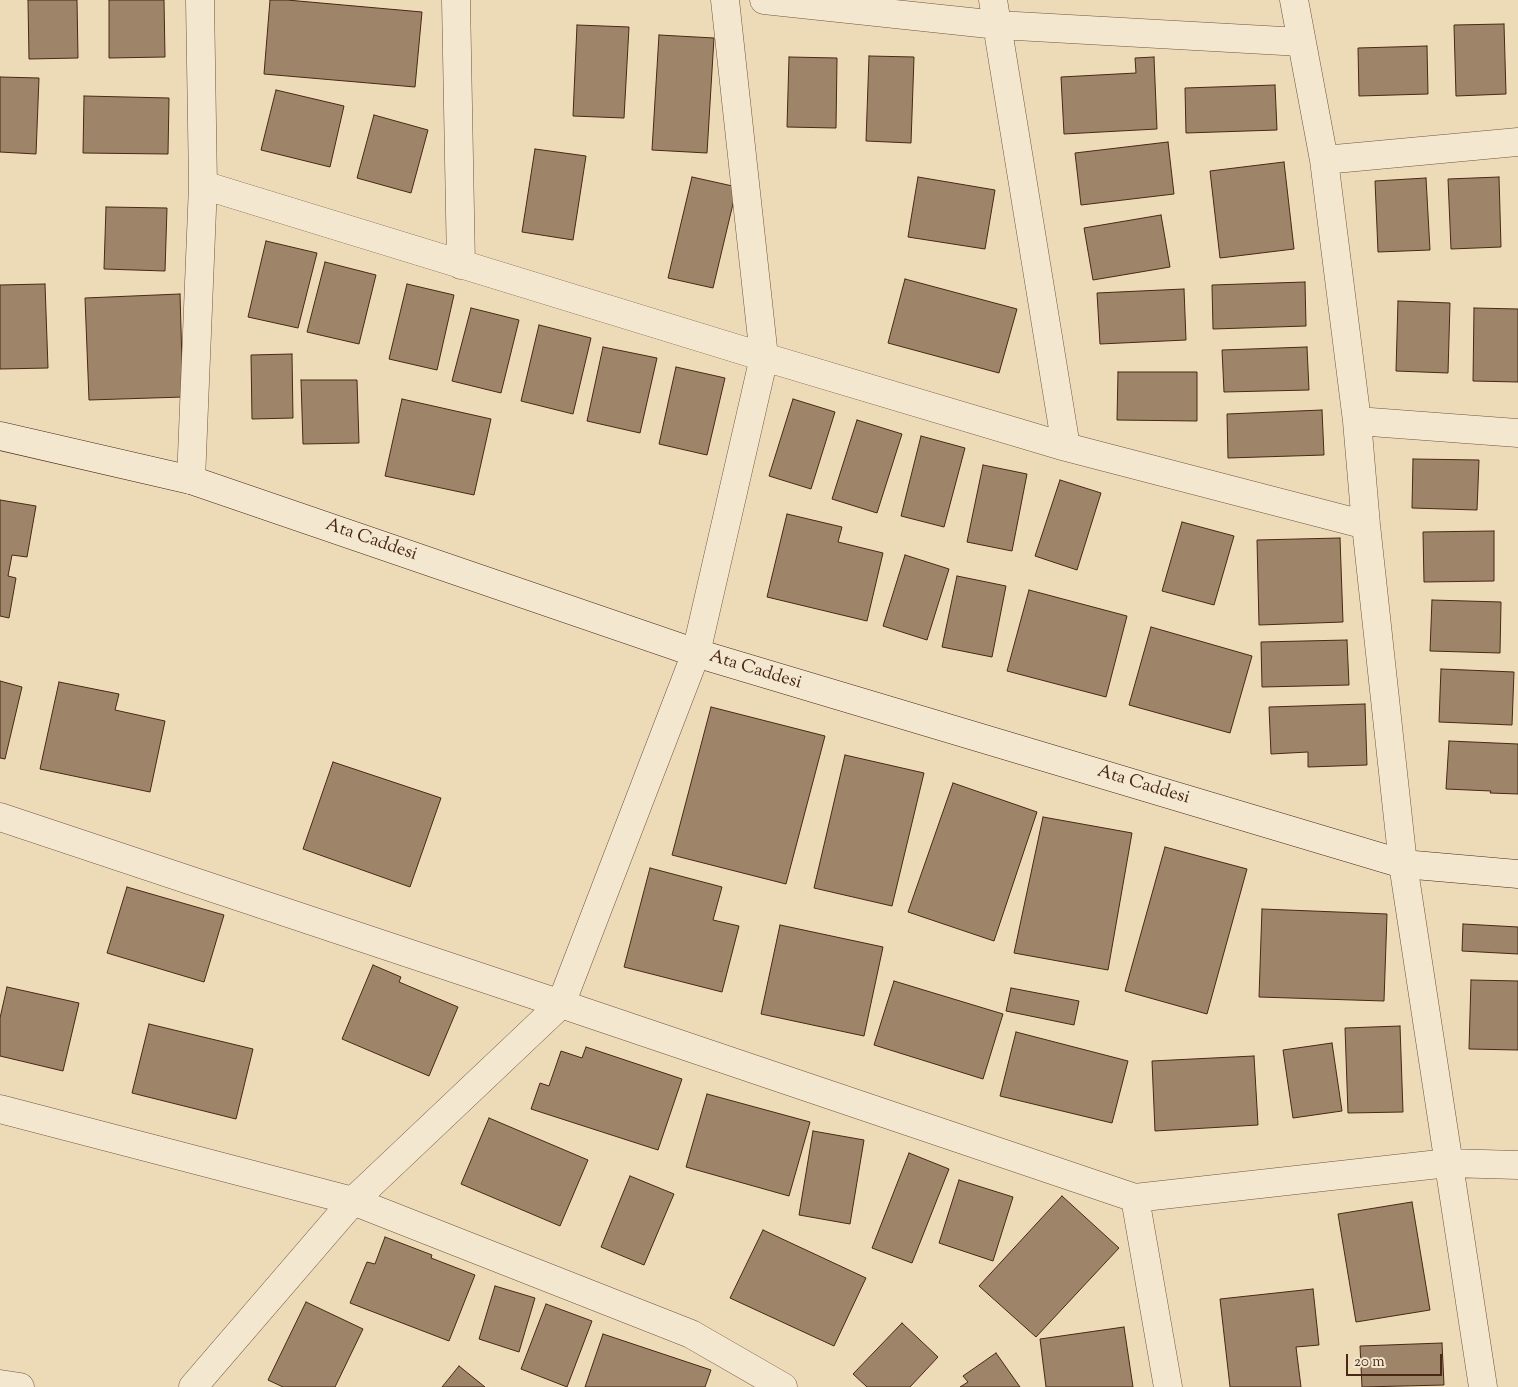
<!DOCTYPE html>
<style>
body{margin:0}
#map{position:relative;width:1518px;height:1387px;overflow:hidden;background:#eddab7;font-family:"Sorts Mill Goudy",serif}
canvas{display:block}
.scale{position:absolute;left:1346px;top:1354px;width:96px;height:22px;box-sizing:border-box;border:2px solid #492815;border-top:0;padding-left:6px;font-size:15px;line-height:18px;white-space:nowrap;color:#492815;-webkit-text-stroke:4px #f3e7d0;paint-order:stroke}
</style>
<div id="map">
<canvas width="1518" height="1387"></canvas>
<div class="scale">20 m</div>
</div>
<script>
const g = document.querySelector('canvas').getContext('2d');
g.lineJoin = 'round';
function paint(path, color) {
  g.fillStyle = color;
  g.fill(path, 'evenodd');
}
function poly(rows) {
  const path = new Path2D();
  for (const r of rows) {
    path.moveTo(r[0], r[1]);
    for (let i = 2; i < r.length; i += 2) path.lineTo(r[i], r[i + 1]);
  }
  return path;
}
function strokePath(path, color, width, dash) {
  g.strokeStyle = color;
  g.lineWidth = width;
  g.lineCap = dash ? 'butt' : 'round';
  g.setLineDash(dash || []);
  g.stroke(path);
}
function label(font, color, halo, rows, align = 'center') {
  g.font = font + ' "Sorts Mill Goudy",serif';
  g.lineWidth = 4;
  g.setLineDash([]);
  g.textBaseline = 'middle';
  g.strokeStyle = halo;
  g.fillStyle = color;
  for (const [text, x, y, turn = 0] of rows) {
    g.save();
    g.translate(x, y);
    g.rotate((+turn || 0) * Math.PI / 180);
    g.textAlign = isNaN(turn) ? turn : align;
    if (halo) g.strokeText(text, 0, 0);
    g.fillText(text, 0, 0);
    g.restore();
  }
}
const building = poly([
 [28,0,77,0,78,58,29,59,28,0],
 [109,0,164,0,165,57,109,58,109,0],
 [270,0,287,0,422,12,415,87,264,74,270,0],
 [1504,24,1506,94,1456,96,1454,25,1504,24],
 [577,25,629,27,624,118,573,116,577,25],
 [659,35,714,38,707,153,652,150,659,35],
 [1427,46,1428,94,1359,96,1358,48,1427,46],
 [869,56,914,57,911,143,866,141,869,56],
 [789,57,837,58,836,128,787,127,789,57],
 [1154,57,1157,129,1064,134,1061,77,1136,73,1135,58,1154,57],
 [0,77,39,78,36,154,0,152,0,77],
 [1275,85,1277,130,1186,133,1185,88,1275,85],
 [276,90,344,106,330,167,261,150,276,90],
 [84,96,169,98,168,154,83,153,84,96],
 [374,115,428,130,411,193,357,178,374,115],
 [1168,142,1174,194,1081,205,1075,153,1168,142],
 [535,149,586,156,573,240,522,232,535,149],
 [1284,162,1294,249,1220,258,1210,171,1284,162],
 [692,177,737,187,713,288,668,278,692,177],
 [918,177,995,190,985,249,908,237,918,177],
 [1499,177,1501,247,1451,249,1448,179,1499,177],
 [1426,178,1430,250,1378,252,1375,181,1426,178],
 [106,207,167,208,165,271,104,269,106,207],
 [1161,215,1170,267,1093,280,1084,228,1161,215],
 [266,241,317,253,298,328,248,317,266,241],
 [325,262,376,275,359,344,307,332,325,262],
 [905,279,1017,309,999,373,888,343,905,279],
 [1305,282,1306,326,1213,329,1212,285,1305,282],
 [45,284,48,368,0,369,0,285,45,284],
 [407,284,454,295,437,370,389,359,407,284],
 [1184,289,1186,340,1100,344,1097,293,1184,289],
 [180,294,183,397,89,400,85,298,180,294],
 [1398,301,1450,303,1448,373,1396,371,1398,301],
 [471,308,519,320,501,393,452,381,471,308],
 [1474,308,1518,309,1518,382,1473,381,1474,308],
 [539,325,591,338,573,414,521,401,539,325],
 [603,347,657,358,640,433,587,421,603,347],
 [1307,347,1309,390,1224,392,1222,350,1307,347],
 [292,354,293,418,252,419,251,355,292,354],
 [676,367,725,378,707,455,659,444,676,367],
 [1118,372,1197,372,1197,421,1117,420,1118,372],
 [301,380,357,380,359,443,303,444,301,380],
 [402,399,491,419,474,495,385,476,402,399],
 [793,399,835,412,811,489,769,476,793,399],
 [1322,410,1324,455,1228,458,1227,414,1322,410],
 [857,420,902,434,877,513,832,499,857,420],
 [921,436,965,448,944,527,901,516,921,436],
 [1413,459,1479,460,1477,510,1412,508,1413,459],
 [983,465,1027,474,1012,551,967,542,983,465],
 [1060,480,1101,493,1077,570,1035,556,1060,480],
 [0,500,36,506,27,557,12,555,8,576,16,578,9,618,0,616,0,500],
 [787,514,842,527,838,542,883,553,867,621,767,597,787,514],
 [1182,522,1234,536,1214,605,1162,591,1182,522],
 [1494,531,1494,581,1424,582,1423,532,1494,531],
 [1340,538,1343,622,1259,625,1257,540,1340,538],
 [905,555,949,569,927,640,883,626,905,555],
 [957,576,1006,586,992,657,942,647,957,576],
 [1029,590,1127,616,1106,697,1007,671,1029,590],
 [1432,600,1501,602,1500,653,1430,651,1432,600],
 [1151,627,1252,656,1230,733,1129,705,1151,627],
 [1347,640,1349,685,1262,687,1261,642,1347,640],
 [1441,669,1514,672,1512,725,1439,722,1441,669],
 [0,681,22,687,5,759,0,758,0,681],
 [59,682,119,694,115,710,165,721,150,792,40,769,59,682],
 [1365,704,1367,765,1308,767,1308,752,1271,754,1269,707,1365,704],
 [711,707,825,736,786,884,672,855,711,707],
 [1449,741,1518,744,1518,794,1490,793,1491,791,1446,789,1449,741],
 [845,755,924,773,892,906,814,888,845,755],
 [333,762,441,798,410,887,303,849,333,762],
 [953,783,1037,812,994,941,908,912,953,783],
 [1043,817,1132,833,1108,970,1014,953,1043,817],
 [1165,847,1247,869,1207,1014,1125,991,1165,847],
 [650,868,722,887,713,920,739,926,722,992,624,967,650,868],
 [127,887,224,915,204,982,107,953,127,887],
 [1262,909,1387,914,1384,1001,1259,997,1262,909],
 [1463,924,1518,927,1518,954,1462,951,1463,924],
 [780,925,883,947,864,1036,761,1014,780,925],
 [373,965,401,977,399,982,458,1007,429,1076,342,1039,373,965],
 [1471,980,1518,981,1518,1050,1469,1049,1471,980],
 [894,981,1003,1014,983,1079,874,1045,894,981],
 [7,987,79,1003,63,1071,0,1056,0,1018,7,987],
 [1011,988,1079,1001,1074,1025,1006,1011,1011,988],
 [149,1024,253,1049,236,1119,132,1093,149,1024],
 [1400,1026,1403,1112,1348,1113,1345,1028,1400,1026],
 [1016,1032,1128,1061,1112,1123,1000,1096,1016,1032],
 [1332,1043,1342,1111,1293,1118,1283,1050,1332,1043],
 [586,1047,682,1079,658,1150,531,1109,540,1083,549,1086,561,1051,582,1058,586,1047],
 [1254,1056,1258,1125,1155,1131,1152,1061,1254,1056],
 [707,1094,810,1122,789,1196,686,1167,707,1094],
 [489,1118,588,1160,560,1226,461,1184,489,1118],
 [813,1131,864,1140,850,1224,799,1215,813,1131],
 [909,1153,949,1169,912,1263,872,1248,909,1153],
 [630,1176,674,1194,644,1265,601,1247,630,1176],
 [959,1180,1013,1197,993,1261,939,1243,959,1180],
 [1062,1196,1119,1248,1036,1337,979,1286,1062,1196],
 [1412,1202,1430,1310,1356,1322,1338,1214,1412,1202],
 [763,1230,866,1278,834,1346,730,1298,763,1230],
 [385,1237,432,1255,431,1258,475,1275,449,1341,350,1303,367,1262,375,1264,385,1237],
 [495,1286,535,1298,519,1352,479,1339,495,1286],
 [1313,1289,1319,1345,1296,1347,1301,1387,1230,1387,1220,1299,1313,1289],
 [306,1302,363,1329,335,1387,283,1387,268,1380,306,1302],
 [546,1304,592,1321,567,1387,521,1369,546,1304],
 [902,1323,938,1357,910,1387,867,1387,853,1374,902,1323],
 [1124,1327,1133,1387,1046,1387,1040,1339,1124,1327],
 [603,1334,711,1370,705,1387,585,1387,603,1334],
 [1442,1343,1444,1385,1362,1387,1360,1346,1442,1343],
 [996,1353,1020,1387,960,1387,968,1382,963,1376,996,1353],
 [459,1366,485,1387,442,1387,459,1366]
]);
const street = poly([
 [456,0,461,265],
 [764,0,998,25,1301,42],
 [993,0,1066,447],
 [1294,0,1324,160,1357,421,1366,525,1403,864,1483,1387],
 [1324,160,1518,142],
 [203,185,764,357,1066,447,1366,525],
 [1357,421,1518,433],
 [191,480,203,185,200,0],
 [0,817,561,1004,1135,1198,1168,1387],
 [0,1109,353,1201,691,1334,783,1387],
 [1135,1198,1448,1163,1518,1165],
 [0,1384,20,1387],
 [193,1387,353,1201,561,1004,696,653,764,357,725,0]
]);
const secondary = poly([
 [0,436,191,480,696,653,1403,864,1518,874]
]);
const streetNames = [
 ["Ata Caddesi",371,541,19],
 ["Ata Caddesi",755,671,17],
 ["Ata Caddesi",1143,786,17]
];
paint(building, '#9e8569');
strokePath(building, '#492815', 1);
strokePath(street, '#72543e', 29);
strokePath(secondary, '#492815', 29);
strokePath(street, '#f3e7d0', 28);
strokePath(secondary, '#f3e7d0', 28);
label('18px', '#492815', '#f3e7d0', streetNames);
</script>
